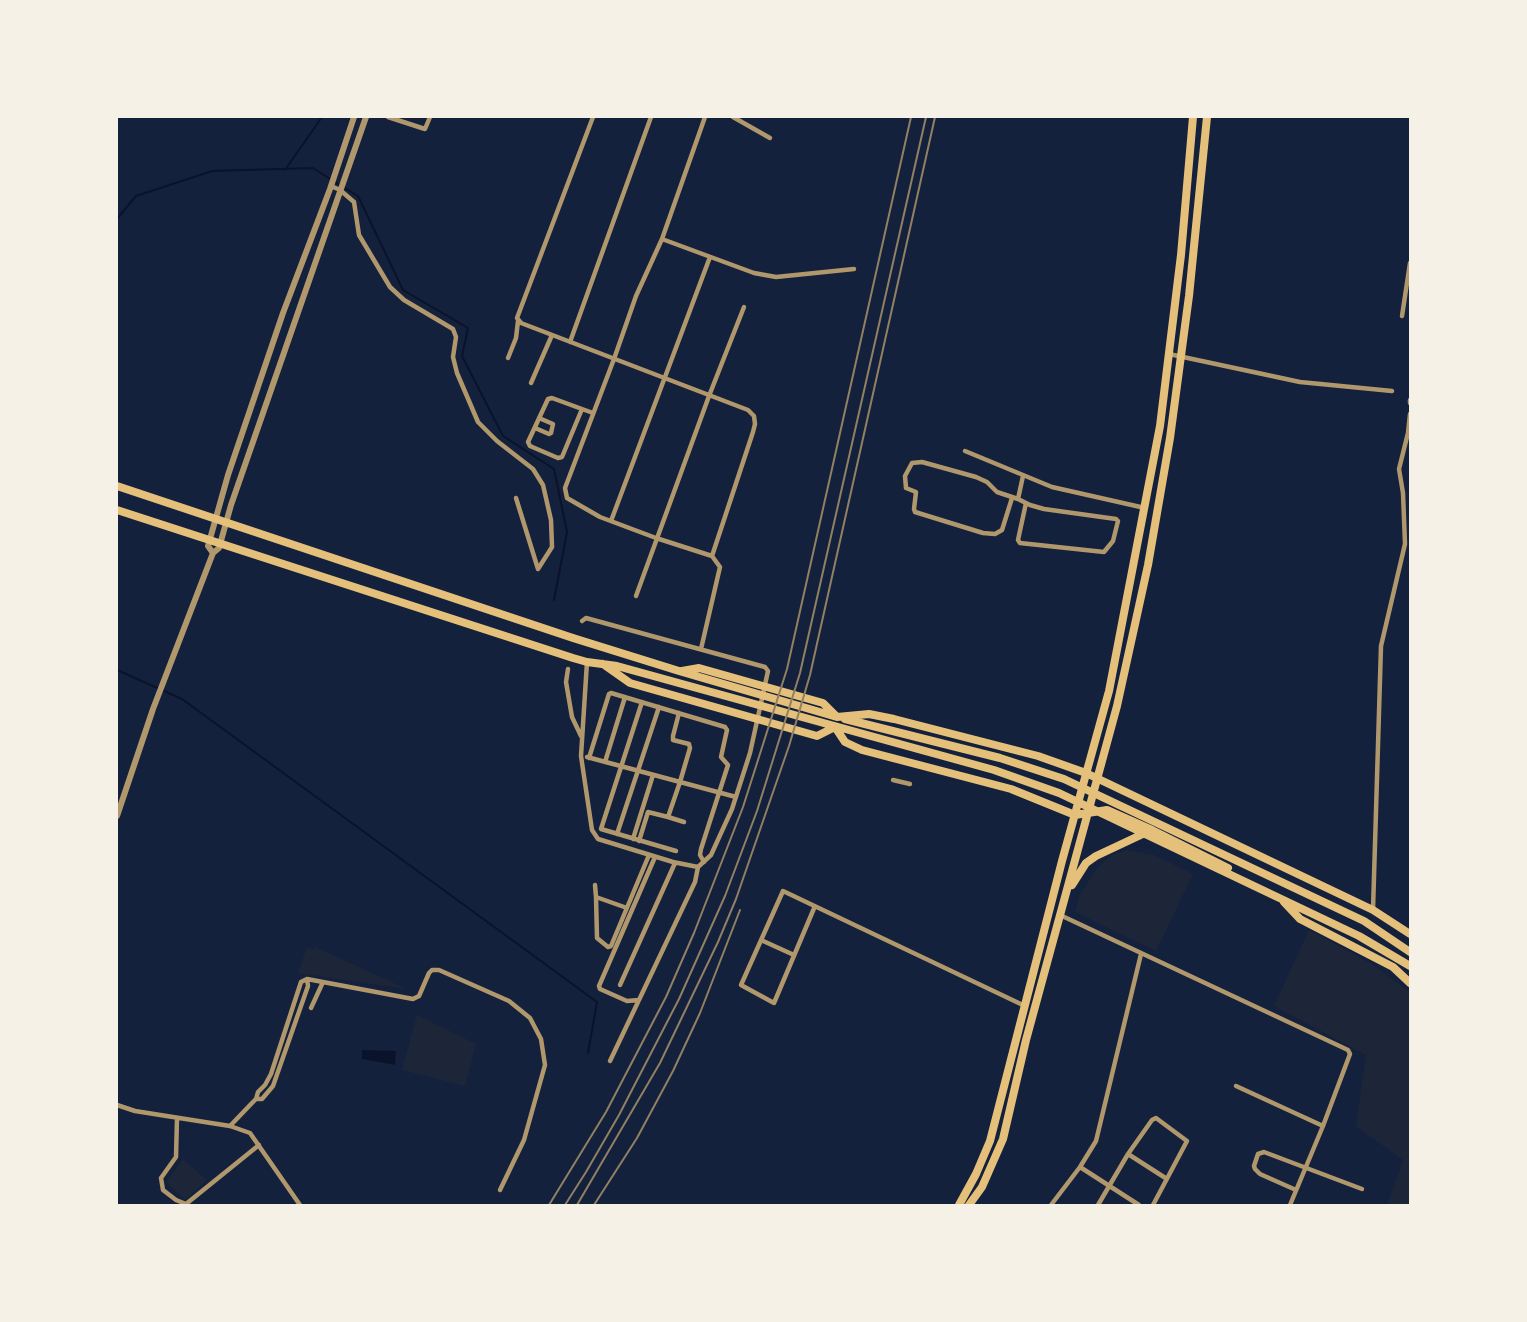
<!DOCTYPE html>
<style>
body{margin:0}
#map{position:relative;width:1527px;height:1322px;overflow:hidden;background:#14213d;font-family:"Nunito Sans",sans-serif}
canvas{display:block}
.frame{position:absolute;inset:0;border:118px solid #f6f1e7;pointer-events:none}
</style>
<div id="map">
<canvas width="1527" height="1322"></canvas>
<div class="frame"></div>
</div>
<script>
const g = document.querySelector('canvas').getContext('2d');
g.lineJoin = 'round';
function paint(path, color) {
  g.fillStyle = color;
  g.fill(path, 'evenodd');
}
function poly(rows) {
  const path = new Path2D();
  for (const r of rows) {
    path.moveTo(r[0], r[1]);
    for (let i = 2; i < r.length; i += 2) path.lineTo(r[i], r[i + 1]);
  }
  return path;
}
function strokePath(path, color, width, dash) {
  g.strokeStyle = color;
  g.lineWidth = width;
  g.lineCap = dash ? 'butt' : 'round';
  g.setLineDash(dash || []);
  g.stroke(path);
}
const green = poly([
 [1126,850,1154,855,1193,874,1156,951,1075,912,1080,895,1097,868,1112,855],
 [1309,930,1372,964,1410,992,1410,1205,1387,1205,1403,1160,1356,1126,1366,1055,1274,1006],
 [307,947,314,950,315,947,407,989,298,973],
 [417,1015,476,1044,465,1086,402,1070],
 [183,1159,207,1180,185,1200,166,1182]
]);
const water = poly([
 [362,1050,396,1051,395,1065,362,1059]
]);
const stream = poly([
 [285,170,322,117],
 [335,182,358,196,403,290,468,328,462,356,503,436,554,469,567,532,554,600],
 [117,219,136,196,212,171,313,168,330,179],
 [117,670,182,699,597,1002,588,1053]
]);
const minor = poly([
 [388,117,425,129,430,117],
 [593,117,517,318,521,323,748,410,754,416,755,424,753,432,712,556,720,567,701,649],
 [705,117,662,239,636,296,614,359,565,488,567,498,600,517,656,538,712,556],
 [733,117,770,138],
 [331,186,340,190,354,202,359,235,390,287,404,300,453,329,456,337,453,357,457,373,478,422,497,441,533,469,543,485,551,520,552,547,538,569,516,498],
 [662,239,754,273,776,277,854,269],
 [1402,316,1410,263],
 [570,342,651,117],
 [1169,354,1300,382,1392,391],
 [508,358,516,338,518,321],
 [531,383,552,335],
 [1410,400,1410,403],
 [582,409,562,457,558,458,530,446,528,442,548,399,552,398,582,409,593,413],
 [535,428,549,434,551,433,553,424,539,418],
 [965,451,1052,487,1145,508],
 [1012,498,1002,530,995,534,983,533,915,512,914,509,916,492,906,488,905,476,912,463,922,462,976,477,987,482,997,492,1018,499,1023,476],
 [1018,499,1030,505,1044,509,1116,519,1118,521,1113,541,1104,552,1020,543,1018,540,1026,503],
 [611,521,710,257],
 [636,596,709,396,744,307],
 [582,621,586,618,765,667,768,671,750,753,732,809,711,855,698,867,695,882,610,1061],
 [587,662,581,756,592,830,598,839,673,862,698,867],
 [568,669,566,682,572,717,581,736],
 [642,702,601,829,676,851],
 [587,757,736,797],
 [589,758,609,694,611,693,725,727,727,730,721,757,728,765,701,849,700,855,704,862],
 [605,762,625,697],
 [893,780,910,784],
 [668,817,684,822],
 [617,834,659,707],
 [633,839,653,775],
 [639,841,648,812,668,817,680,782,690,748,689,744,673,740,673,736,679,713],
 [595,885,596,897],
 [815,906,774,1003,741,985,783,891,1025,1006],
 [627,908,596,897,597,938,608,947,611,946,649,855],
 [1373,910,1381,646,1405,544,1403,493,1399,469,1408,433,1410,414],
 [1060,915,1348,1050,1350,1054,1323,1126,1290,1205],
 [761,940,794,955],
 [307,979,413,999,419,996,429,973,432,970,439,970,509,1001,530,1018,541,1039,545,1065,524,1140,500,1190],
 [620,985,675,863],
 [639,1000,627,1001,600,989,599,986,655,857],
 [311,1008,323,982],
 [1236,1086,1323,1126],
 [117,1105,135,1111,230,1126,250,1133,300,1205],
 [177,1118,176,1157,161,1178,163,1190,176,1200,186,1204,259,1145],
 [230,1126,252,1103,256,1099,262,1099,273,1086,308,986,307,979,301,982,271,1074,265,1085,258,1092,256,1099],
 [1128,1154,1167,1179],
 [1080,1167,1139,1205],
 [1296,1190,1260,1174,1255,1169,1254,1166,1258,1154,1264,1152,1362,1189],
 [1051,1205,1080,1167,1096,1141,1141,954],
 [1098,1205,1128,1154,1152,1120,1156,1118,1187,1141,1153,1205]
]);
const tertiary = poly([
 [213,553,208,546,228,475,283,313,330,189,354,117],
 [117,816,153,709,213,553,219,548,231,505,366,117]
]);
const primary = poly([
 [117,486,573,638,679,671,837,717,869,714,894,719,1038,756,1086,773,1373,910,1410,934],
 [117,510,573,658,587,662,617,666,994,770,1059,793,1359,936,1410,966],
 [603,664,630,683,817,736,835,727],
 [682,671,699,668,823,703,836,716],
 [845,719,1000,758,1064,779,1364,921,1410,952],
 [835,727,845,742,862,750,1011,789,1075,815,1107,810,1152,830,1228,868],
 [1072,885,1086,863,1096,856,1145,833],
 [1284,902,1300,919,1393,967,1410,983],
 [959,1205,976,1174,990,1141,1062,861,1109,691,1160,426,1181,255,1193,117],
 [969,1205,982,1187,1003,1139,1026,1040,1117,706,1148,565,1170,438,1189,296,1207,117]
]);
const rail = poly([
 [549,1205,606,1112,666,997,694,933,743,807,787,669,911,117],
 [565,1205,586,1172,619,1115,679,999,725,896,757,811,800,673,926,117],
 [577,1205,660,1063,718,942,736,899,789,746,810,675,935,117],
 [594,1205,637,1138,673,1071,700,1013,740,910]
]);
paint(green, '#1d2539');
paint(water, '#0b132b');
strokePath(stream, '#0b132b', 2);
strokePath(minor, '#b1986c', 4.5);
strokePath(tertiary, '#b1986c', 6);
strokePath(primary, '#e5c07b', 8);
strokePath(rail, '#918062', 2);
</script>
